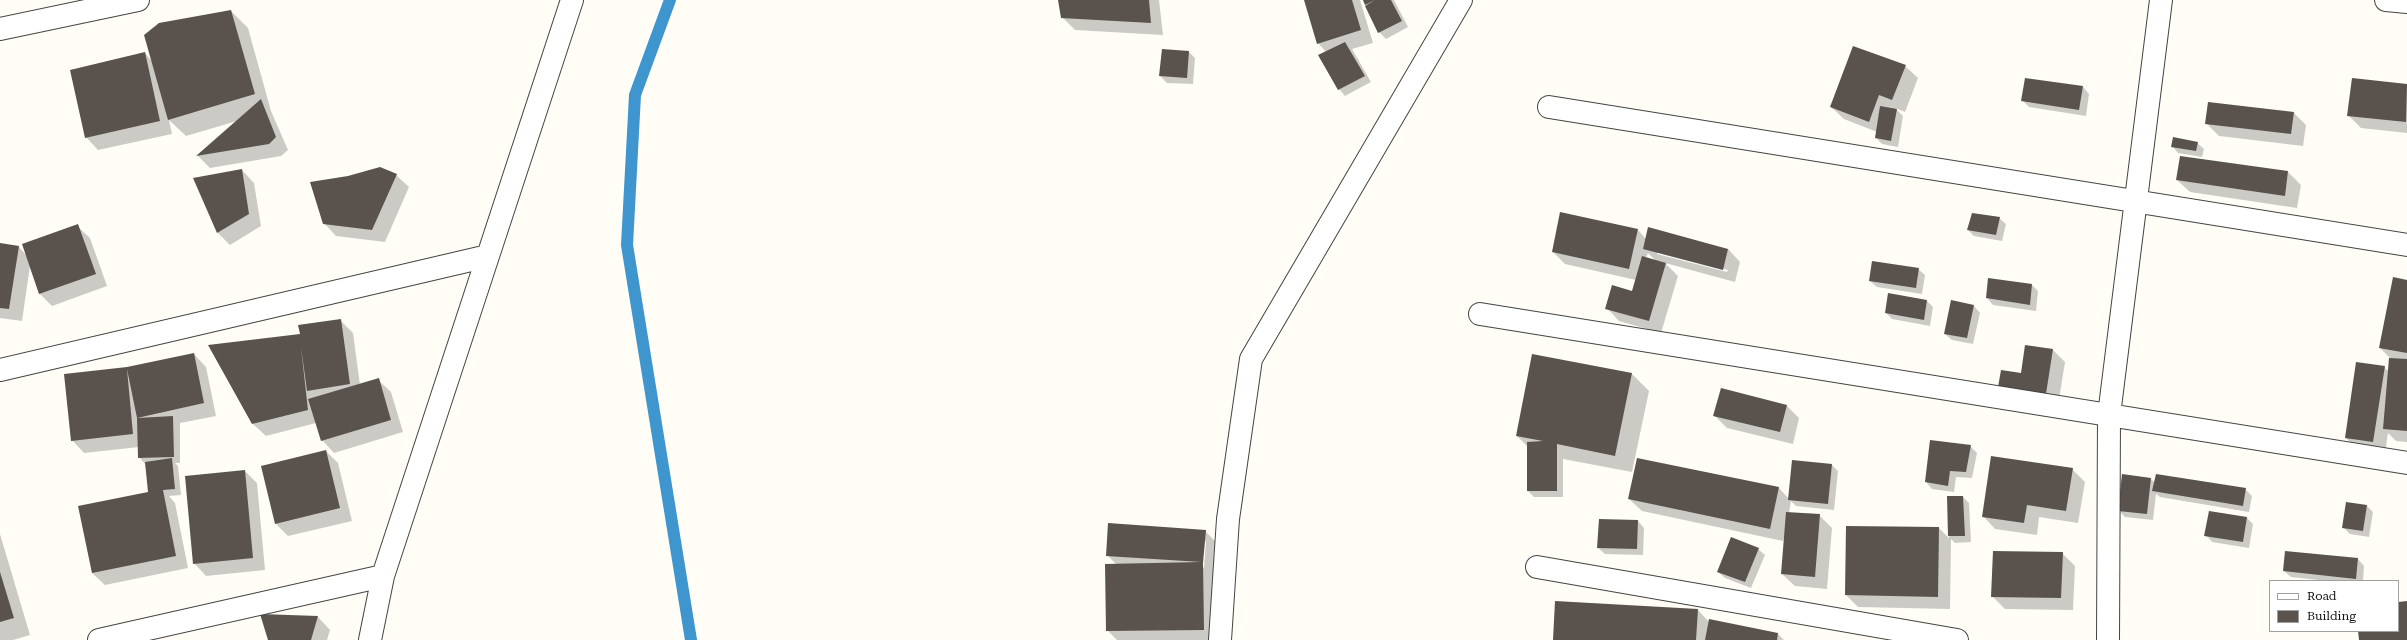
<!DOCTYPE html>
<style>
body{margin:0}
#map{position:relative;width:2407px;height:640px;overflow:hidden;background:#fffdf5;font-family:"Roboto Serif",serif}
canvas{display:block}
.legend{position:absolute;left:2269px;top:580px;width:130px;height:52px;box-sizing:border-box;background:#fff;border:1px solid #a0a0a0;margin:0;padding:5px 7px;list-style:none;font-size:12px;color:#111}
.legend li{display:flex;align-items:center;gap:8px;height:20px}
.legend b{width:20px;border:1px solid #a0a0a0}
</style>
<div id="map">
<canvas width="2407" height="640"></canvas>
<ul class="legend">
<li><b style="height:5px;background:#fff"></b>Road</li>
<li><b style="height:11px;background:#5a524d"></b>Building</li>
</ul>
</div>
<script>
const g = document.querySelector('canvas').getContext('2d');
g.lineJoin = 'round';
function paint(path, color) {
  g.fillStyle = color;
  g.fill(path, 'evenodd');
}
function poly(rows) {
  const path = new Path2D();
  for (const r of rows) {
    path.moveTo(r[0], r[1]);
    for (let i = 2; i < r.length; i += 2) path.lineTo(r[i], r[i + 1]);
  }
  return path;
}
function strokePath(path, color, width, dash) {
  g.strokeStyle = color;
  g.lineWidth = width;
  g.lineCap = dash ? 'butt' : 'round';
  g.setLineDash(dash || []);
  g.stroke(path);
}
const shadow = poly([
 [1059,0,1159,0,1163,35,1075,30,1062,17],
 [1305,0,1360,0,1373,43,1352,49,1371,82,1345,96,1339,89,1326,52,1318,43],
 [1363,0,1394,0,1408,27,1386,39,1379,32],
 [231,11,248,28,271,111,288,150,281,156,210,168,198,156,237,121,186,136,169,120,172,134,98,150,86,137,145,53,152,61],
 [1189,52,1195,58,1193,84,1167,83,1160,76],
 [1905,66,1918,78,1905,112,1895,108,1903,116,1898,147,1882,144,1876,138,1877,132,1844,119,1831,107],
 [2353,79,2407,85,2407,133,2361,128,2348,115],
 [2083,87,2089,94,2086,116,2029,107,2023,101],
 [2294,113,2306,125,2303,146,2219,136,2206,123],
 [2197,143,2204,149,2202,157,2178,153,2172,146],
 [2181,157,2288,172,2301,185,2297,208,2190,192,2177,180],
 [242,170,254,183,261,226,230,245,218,233,194,178],
 [396,175,409,187,385,242,336,236,324,223],
 [1999,218,2006,224,2002,241,1974,236,1968,230],
 [77,226,90,238,107,286,52,306,40,294,30,266,22,321,0,318,0,244,19,247,26,255],
 [1638,230,1646,239,1728,249,1740,262,1735,282,1665,263,1678,276,1661,333,1619,321,1607,308,1632,292,1636,280,1565,264,1553,252],
 [1657,252,1728,270,1727,272,1657,254],
 [1648,253,1656,261,1646,258],
 [1918,269,1925,275,1922,294,1877,287,1870,281],
 [1989,279,2032,285,2038,291,2036,311,1993,305,1987,298],
 [2407,281,2407,442,2396,441,2388,433,2385,454,2358,450,2346,438,2384,367,2389,372,2390,358,2380,348],
 [1927,301,1933,307,1930,326,1892,319,1886,313],
 [1952,301,1974,306,1980,313,1973,344,1952,340,1945,334],
 [340,320,353,333,360,385,378,380,391,392,403,432,334,453,322,440,316,423,266,436,253,424,301,334],
 [2053,350,2065,362,2057,412,2022,374],
 [194,354,206,367,216,416,180,423,180,463,175,463,178,466,181,495,169,496,175,503,188,568,105,585,92,573,79,507,150,493,145,464,139,457,139,447,84,453,72,440,127,368],
 [1533,355,1632,374,1649,391,1632,472,1563,459,1563,497,1534,497,1528,491,1528,447,1517,436],
 [1721,390,1787,406,1799,418,1793,444,1727,428,1714,415],
 [1970,446,1977,453,1972,478,1956,477,1954,492,1932,489,1926,482],
 [326,451,338,463,352,521,288,536,276,524],
 [1832,465,1838,471,1834,510,1796,506,1791,501,1789,513,1819,515,1832,528,1827,589,1795,586,1782,574,1785,535,1783,541,1642,511,1629,499,1779,488,1789,499],
 [2072,469,2085,482,2078,523,2039,517,2037,535,1995,529,1983,516],
 [245,471,257,483,265,570,206,576,194,563],
 [2151,479,2155,483,2245,489,2252,496,2249,512,2160,497,2156,494,2153,520,2125,517,2119,511],
 [1948,497,1963,497,1969,503,1971,542,1955,543,1951,539,1950,609,1858,607,1846,595,1939,528,1949,538],
 [2367,506,2373,512,2369,537,2350,534,2343,527],
 [2247,518,2253,524,2249,548,2212,542,2206,535],
 [1638,521,1644,528,1643,555,1605,554,1598,548],
 [1205,531,1218,544,1216,640,1117,640,1107,630,1117,565,1107,555],
 [1204,541,1206,541,1204,568,1202,567],
 [0,534,30,635,13,640,0,640],
 [1758,549,1765,555,1751,588,1725,578,1718,572],
 [2286,552,2358,559,2364,566,2363,581,2327,581,2291,577,2284,571],
 [2062,553,2075,566,2073,610,2005,609,1992,596],
 [1698,610,1709,622,1778,634,1784,640,1554,640],
 [262,615,318,617,330,630,327,640,269,640]
]);
const stream = poly([
 [670,0,635,95,627,245,691,640]
]);
const building = poly([
 [1058,0,1149,0,1151,23,1061,18],
 [1304,0,1352,0,1361,30,1317,44],
 [1363,0,1375,0,1365,5],
 [1375,0,1391,0,1402,21,1378,33,1365,6],
 [231,10,255,94,168,120,144,35,159,23],
 [1345,42,1365,76,1338,90,1318,55],
 [1853,46,1906,65,1892,100,1879,95,1869,122,1830,107],
 [1162,49,1189,51,1187,78,1159,76],
 [145,52,160,121,85,138,70,70],
 [2025,78,2083,86,2079,110,2021,101],
 [2352,78,2407,84,2406,122,2347,116],
 [261,99,276,137,269,144,196,156],
 [2208,102,2294,112,2291,134,2205,124],
 [1880,106,1897,109,1891,141,1875,138],
 [2173,137,2198,142,2196,151,2171,147],
 [2180,156,2288,171,2285,196,2176,180],
 [380,167,397,174,372,230,323,224,310,182,348,176],
 [242,169,249,214,217,233,193,178],
 [1560,212,1638,229,1629,269,1552,252],
 [1972,213,2000,217,1996,235,1967,230],
 [78,224,96,274,39,294,22,244],
 [1648,227,1728,249,1723,270,1643,249],
 [0,243,19,246,9,309,0,308],
 [1642,256,1666,263,1649,321,1605,309,1612,285,1632,291],
 [1872,261,1919,268,1916,288,1869,281],
 [2393,277,2407,280,2407,353,2379,348],
 [1988,278,2032,284,2030,305,1986,298],
 [1888,293,1927,300,1924,320,1885,313],
 [1951,300,1974,305,1967,338,1944,334],
 [341,319,350,384,307,391,301,347,308,410,252,424,208,345,300,334,298,325],
 [2025,345,2053,349,2045,400,1997,393,2001,370,2021,373],
 [194,353,204,403,137,418,127,369,133,434,71,441,64,374,127,367],
 [1532,354,1632,373,1615,456,1557,444,1557,491,1527,491,1527,442,1543,441,1516,436],
 [2389,358,2407,359,2407,431,2383,429],
 [2356,362,2385,366,2373,442,2345,438],
 [379,378,391,420,321,441,308,399],
 [1721,388,1787,405,1780,432,1713,416],
 [173,416,174,457,138,458,137,418],
 [1930,440,1971,445,1966,472,1950,471,1948,486,1925,482],
 [326,450,340,508,275,524,261,466],
 [1991,456,2073,468,2066,511,2027,505,2024,523,1982,517],
 [172,458,175,489,163,490,176,556,92,573,78,506,148,492,145,462],
 [1637,458,1779,487,1770,529,1628,499],
 [1792,460,1832,464,1828,504,1788,500],
 [245,470,253,558,193,564,185,476],
 [2122,474,2151,478,2147,514,2118,511],
 [2156,474,2246,488,2243,506,2152,491],
 [1947,496,1963,496,1965,536,1948,536],
 [2346,502,2367,505,2363,531,2342,528],
 [2209,511,2247,517,2243,542,2204,536],
 [1786,512,1820,514,1815,577,1781,574],
 [1599,519,1638,520,1637,549,1597,548],
 [1108,523,1206,530,1203,563,1204,630,1106,631,1105,564,1201,562,1106,556],
 [1846,526,1939,527,1938,597,1845,595],
 [1731,537,1759,548,1745,582,1717,572],
 [1993,551,2063,552,2061,598,1991,597],
 [2285,551,2358,558,2356,579,2283,571],
 [0,572,14,618,0,622],
 [1555,601,1698,609,1696,640,1553,640],
 [2407,601,2407,640,2359,640,2358,631,2398,631,2398,602],
 [260,614,318,616,311,640,268,640],
 [1709,619,1778,633,1777,640,1705,640]
]);
const minor = poly([
 [2386,0,2407,2],
 [0,29,138,0],
 [1549,107,2407,245],
 [1480,314,2407,463],
 [0,370,488,256],
 [1537,567,1957,640],
 [99,640,383,576],
 [370,640,383,576,572,0],
 [1220,640,1228,519,1251,359,1461,0],
 [2108,640,2109,415,2161,0]
]);
paint(shadow, '#0003');
strokePath(stream, '#3f96cf', 12);
paint(building, '#5a524d');
strokePath(minor, '#444', 24);
strokePath(minor, '#fff', 22);
</script>
